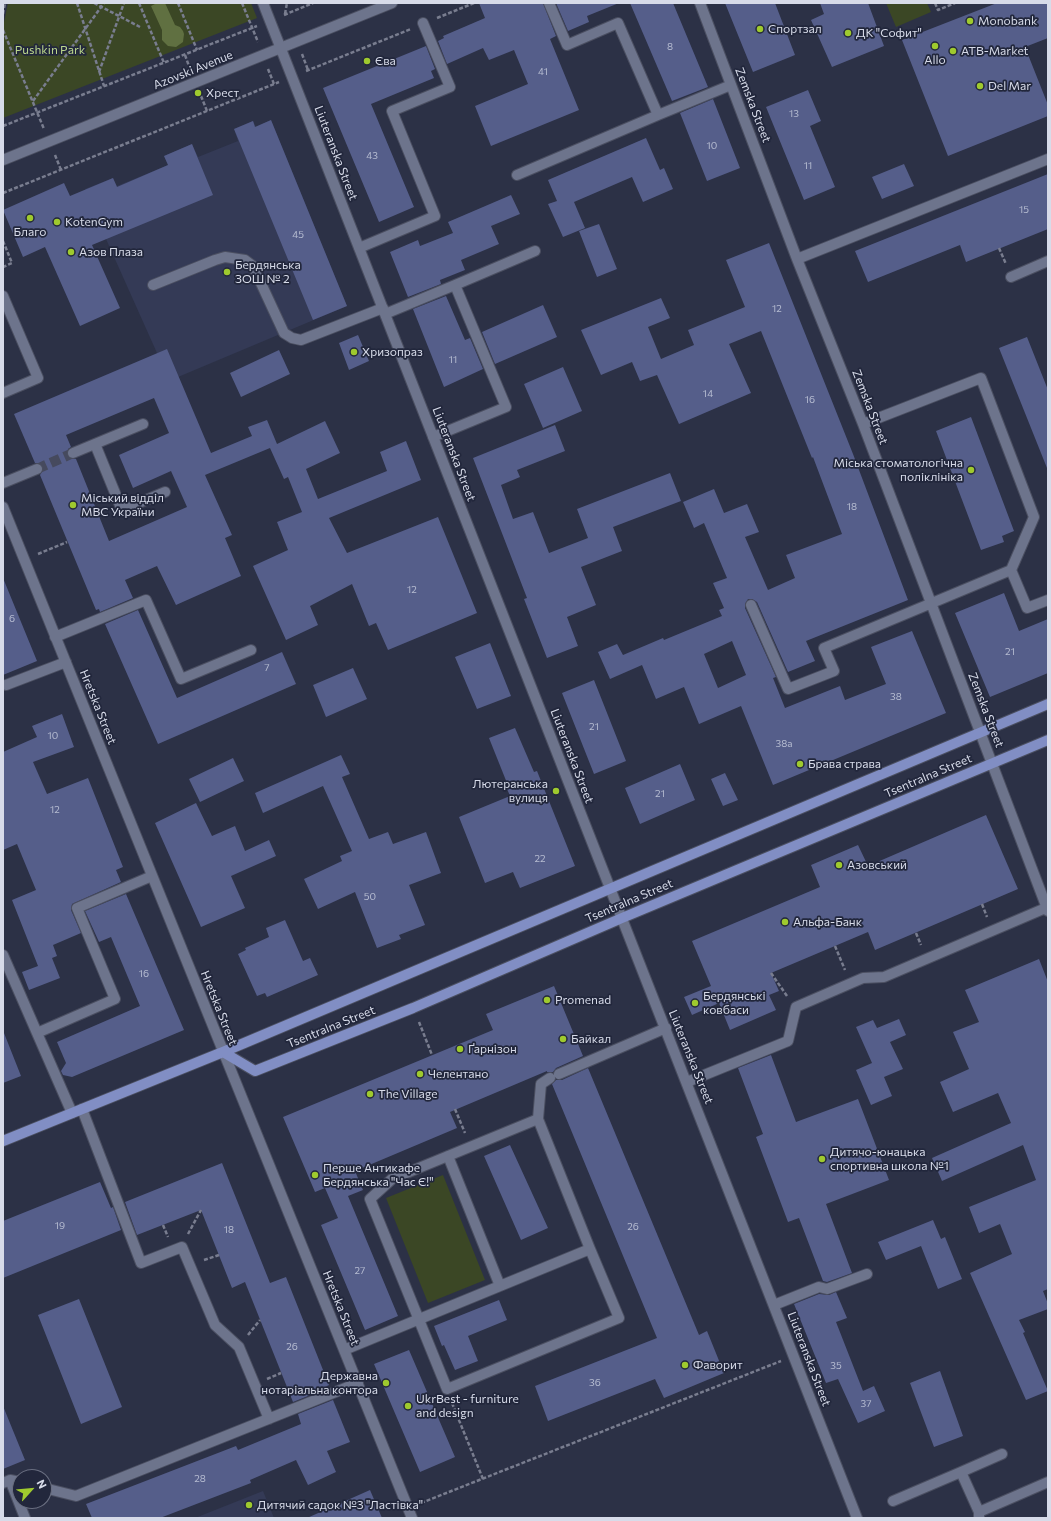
<!DOCTYPE html>
<meta charset="utf-8">
<style>
body{margin:0}
#map{position:relative;width:1051px;height:1521px;overflow:hidden;background:#2c3146;font-family:Commissioner,sans-serif}
canvas{display:block}
.frame{position:absolute;inset:0;border:4px solid #d7dbe9;pointer-events:none}
.north{position:absolute;left:12px;top:1469px;width:40px;height:40px;box-sizing:border-box;background:#22273c;border:1px solid #6a6f81;border-radius:50%;rotate:63deg;font-size:11px;font-weight:700;line-height:16px;text-align:center;color:#d7dbe9}
.north::after{content:'';display:block;margin:auto;width:14px;height:18px;background:#9fca2e;clip-path:polygon(50% 0,100% 100%,50% 72%,0 100%)}
</style>
<div id="map">
<canvas width="1051" height="1521"></canvas>
<div class="frame"></div>
<div class="north">N</div>
</div>
<script>
const g = document.querySelector('canvas').getContext('2d');
g.lineJoin = 'round';
function paint(path, color) {
  g.fillStyle = color;
  g.fill(path, 'evenodd');
}
function poly(rows) {
  const path = new Path2D();
  for (const r of rows) {
    path.moveTo(r[0], r[1]);
    for (let i = 2; i < r.length; i += 2) path.lineTo(r[i], r[i + 1]);
  }
  return path;
}
function strokePath(path, color, width, dash) {
  g.strokeStyle = color;
  g.lineWidth = width;
  g.lineCap = dash ? 'butt' : 'round';
  g.setLineDash(dash || []);
  g.stroke(path);
}
function label(font, color, halo, rows, align = 'center') {
  g.font = font + ' Commissioner,sans-serif';
  g.lineWidth = 3.5;
  g.setLineDash([]);
  g.textBaseline = 'middle';
  g.strokeStyle = halo;
  g.fillStyle = color;
  for (const [text, x, y, turn = 0] of rows) {
    g.save();
    g.translate(x, y);
    g.rotate((+turn || 0) * Math.PI / 180);
    g.textAlign = isNaN(turn) ? turn : align;
    if (halo) g.strokeText(text, 0, 0);
    g.fillText(text, 0, 0);
    g.restore();
  }
}
const built = poly([
 [271,120,347,306,178,377,157,353,106,239,85,189,113,178,117,186,168,165,164,156,192,144,198,157,238,141,234,129,253,121,256,127],
 [263,1491,274,1518,195,1518]
]);
const green = poly([
 [8,3,251,3,257,18,3,118,3,27],
 [886,3,927,3,931,12,896,27],
 [443,1175,485,1280,428,1303,386,1198]
]);
const water = poly([
 [157,3,165,3,175,25,180,27,183,31,184,34,183,42,176,47,168,46,162,40,162,30,151,6]
]);
const building = poly([
 [479,3,543,3,556,36,550,39,579,110,491,146,475,106,528,84,514,50,489,60,483,48,447,64,438,41,444,38,443,36,485,18],
 [556,3,619,3,587,16,589,22,568,31],
 [630,3,673,3,708,87,672,101],
 [725,3,775,3,795,55,753,72],
 [820,3,868,3,884,46,832,67,811,20,824,14],
 [997,3,1048,3,1048,38,1025,47,1048,105,1048,116,948,156,902,40],
 [426,46,435,69,431,71,434,78,371,104,414,207,379,222,323,88],
 [808,90,821,121,810,126,835,187,804,200,766,107],
 [713,99,740,168,707,181,680,113],
 [271,120,347,306,313,320,234,129,253,121,255,127],
 [646,138,660,170,664,168,673,189,643,202,632,177,574,202,585,228,563,237,548,204,557,201,548,180],
 [192,144,213,195,92,245,120,308,80,326,45,247,23,257,3,210,64,183,70,196,113,178,117,187,168,165,164,156],
 [904,164,914,186,882,199,872,177],
 [1048,174,1048,229,966,262,960,245,868,282,855,251],
 [511,195,520,214,491,226,499,244,461,260,465,270,440,280,441,284,408,297,390,252,418,240,420,246,453,233,448,222],
 [599,224,617,269,597,277,579,231],
 [769,243,853,454,908,600,806,641,815,661,788,672,757,602,752,599,748,599,745,604,745,608,776,677,773,678,785,708,840,686,845,700,886,684,871,647,912,631,946,713,773,785,741,706,699,724,684,687,656,699,642,665,610,679,598,652,617,644,623,655,663,638,664,640,722,616,719,610,724,608,713,583,727,578,704,523,694,528,683,502,714,489,724,513,747,504,759,532,745,537,768,590,795,578,786,555,842,534,813,457,812,458,761,331,729,344,751,393,679,424,657,375,640,381,632,362,601,375,581,330,661,298,670,318,648,327,661,359,694,345,688,330,745,307,726,260],
 [732,641,746,675,718,688,704,654],
 [446,296,465,340,470,338,483,369,444,387,413,309],
 [543,305,557,337,495,364,482,332],
 [358,335,369,361,349,370,339,343],
 [1027,337,1048,390,1047,468,999,348],
 [167,349,211,453,252,436,248,427,267,420,277,444,325,421,340,453,306,469,318,499,387,471,380,452,406,441,421,480,329,518,347,553,438,517,477,613,388,650,376,623,369,626,352,584,310,606,318,625,286,640,253,566,288,550,277,522,302,512,288,477,284,479,270,448,205,475,232,535,225,538,241,576,176,605,157,566,125,580,133,598,100,612,99,609,96,610,40,475,43,470,43,466,38,463,35,463,14,414],
 [154,398,169,433,119,455,133,488,171,471,187,507,109,541,76,459,69,458,67,455,68,449,71,447,66,435],
 [279,350,290,374,241,397,230,373],
 [563,367,582,411,543,428,524,384],
 [971,417,1014,531,1002,536,1004,542,981,550,936,431],
 [555,425,565,451,517,470,520,477,501,485,513,519,533,512,549,553,588,538,577,509,670,473,681,501,613,527,622,551,581,567,596,605,567,617,578,646,547,658,524,599,527,598,473,458],
 [3,578,37,661,3,675],
 [1004,593,1019,631,1048,619,1048,673,990,697,955,613],
 [138,610,177,698,282,652,296,684,158,744,105,624],
 [490,643,511,696,477,709,455,657],
 [353,668,367,699,326,717,313,685],
 [594,680,626,761,594,774,562,693],
 [62,714,74,747,33,762,47,794,88,778,123,867,116,870,121,882,72,904,71,910,81,933,53,945,57,956,52,958,60,978,29,990,22,972,38,966,12,900,36,890,17,844,3,850,3,752,37,737,32,726],
 [515,728,534,772,537,771,575,866,520,888,513,872,485,883,459,817,510,796,505,784,507,783,489,738],
 [341,755,350,774,342,777,369,839,388,832,393,844,426,832,441,873,409,885,425,925,399,935,401,939,377,948,355,892,318,909,304,879,342,861,340,856,352,851,323,786,263,813,255,793],
 [233,758,244,781,200,802,189,779],
 [680,764,695,800,640,824,625,788],
 [725,773,738,800,723,806,711,779],
 [196,803,212,836,235,826,245,851,269,840,276,856,231,876,245,908,201,927,155,823],
 [986,815,1018,889,875,950,868,932,771,973,779,991,769,995,776,1010,730,1030,719,1003,692,1015,684,997,711,986,692,941,820,887,811,865,858,845,868,866],
 [126,894,184,1030,72,1077,63,1075,61,1071,66,1063,57,1042,140,1006,111,937,99,942,85,911],
 [285,920,303,961,310,958,318,975,267,997,265,993,257,996,238,954,246,950,245,948,269,937,266,928],
 [1039,959,1048,982,1048,1289,1043,1291,1048,1304,1048,1309,1019,1320,1025,1332,1023,1333,1048,1391,1026,1400,970,1273,1012,1254,1000,1224,979,1233,969,1207,1036,1180,1023,1145,942,1181,932,1158,1011,1123,998,1093,953,1112,940,1082,969,1069,953,1032,979,1022,965,990],
 [554,986,583,1056,556,1068,553,1072,547,1072,547,1071,450,1112,457,1128,355,1171,363,1190,348,1196,398,1316,365,1330,321,1225,338,1218,325,1188,315,1192,283,1117,493,1030,486,1014],
 [899,1019,906,1035,890,1042,903,1069,884,1077,892,1096,871,1105,856,1070,872,1063,856,1027,873,1020,877,1028],
 [4,1033,21,1076,3,1083,3,1034],
 [771,1055,796,1122,858,1099,889,1180,826,1204,852,1273,827,1282,823,1281,799,1218,788,1222,756,1137,763,1134,738,1068],
 [588,1068,699,1335,707,1331,724,1373,664,1398,655,1379,548,1421,535,1386,657,1338,552,1084,556,1080,562,1080],
 [510,1145,548,1228,521,1240,484,1156],
 [222,1163,270,1283,286,1277,329,1385,327,1386,328,1388,293,1402,245,1282,232,1288,201,1210,137,1235,125,1202],
 [100,1182,111,1208,113,1207,121,1230,3,1278,3,1221],
 [933,1220,941,1239,945,1237,962,1279,938,1289,921,1246,886,1260,878,1242],
 [836,1292,847,1318,836,1322,863,1391,874,1386,885,1411,858,1423,838,1379,826,1383,794,1304,819,1294,829,1295],
 [79,1299,122,1407,81,1424,38,1315],
 [499,1300,507,1320,468,1336,478,1361,455,1370,444,1345,442,1346,434,1326],
 [409,1350,455,1457,420,1472,374,1364],
 [940,1371,963,1436,934,1447,910,1383],
 [333,1400,350,1442,327,1451,336,1472,308,1485,296,1460,250,1480,251,1483,160,1518,92,1518,86,1504,236,1446,238,1450,301,1424,298,1414],
 [3,1406,25,1460,3,1469],
 [370,1490,382,1518,307,1518]
]);
const minorTunnel = poly([
 [37,469,73,453]
]);
const path = poly([
 [77,3,104,86],
 [94,3,140,27],
 [139,3,164,63],
 [178,3,197,50],
 [242,3,258,42],
 [935,3,938,10,955,3],
 [3,14,5,3],
 [285,14,287,3],
 [284,15,313,3],
 [437,18,474,3],
 [3,30,44,129],
 [302,54,308,70],
 [185,55,190,69],
 [268,69,274,84],
 [306,71,411,29],
 [99,72,124,3],
 [201,96,207,111],
 [33,101,104,3],
 [3,126,257,26],
 [55,155,61,170],
 [3,193,279,82],
 [3,241,12,263,3,267],
 [999,248,1006,264],
 [38,554,67,542],
 [982,904,987,917],
 [916,933,921,945],
 [835,946,845,970],
 [771,973,787,996],
 [419,1022,432,1055],
 [455,1109,465,1133],
 [163,1225,168,1237],
 [188,1234,201,1210],
 [204,1260,219,1255],
 [248,1335,260,1320],
 [267,1379,281,1373],
 [452,1403,483,1479],
 [421,1503,781,1361]
]);
const minor = poly([
 [263,3,857,1518],
 [549,3,567,45,618,23,658,115,731,85],
 [700,3,797,259,863,424,1048,911],
 [3,160,392,3],
 [517,175,658,115],
 [359,248,435,216,392,111,450,87,423,23],
 [797,259,1048,159],
 [1011,277,1048,261],
 [153,285,215,260,225,257,245,260,253,266,284,333,292,338,301,340,383,308],
 [455,285,535,251],
 [3,296,38,378,3,393],
 [385,314,455,285,506,407,433,437],
 [863,424,981,378,1034,517,1011,570],
 [95,444,122,510,165,492],
 [73,453,143,424],
 [3,483,37,469],
 [3,507,412,1518],
 [751,605,788,689,834,671,824,648,1011,570,1027,608,1048,600],
 [55,637,146,600,181,679,251,650],
 [6,685,66,662],
 [3,955,37,1033],
 [559,1074,666,1028],
 [687,1082,788,1041,796,1007,863,978,884,977,1048,907],
 [82,1109,141,1263,182,1247,215,1325,239,1347,269,1419],
 [72,1113,37,1033,115,999,77,908,152,876],
 [538,1119,392,1179,370,1199,447,1389,619,1318,590,1249],
 [448,1156,500,1286],
 [774,1305,819,1287,827,1289,867,1274],
 [344,1350,590,1249,538,1119,541,1084,550,1078],
 [10,1480,25,1518],
 [3,1483,10,1480,20,1482],
 [44,1488,76,1496,358,1383],
 [893,1501,961,1472],
 [979,1512,1048,1482],
 [979,1518,979,1512,961,1472,1002,1454]
]);
const major = poly([
 [223,1052,255,1071,413,1008,622,918,1048,740],
 [3,1141,223,1052,1048,704]
]);
const markers = [
 [970,21,4,"#9fca2e"],
 [760,29,4,"#9fca2e"],
 [848,33,4,"#9fca2e"],
 [935,46,4,"#9fca2e"],
 [953,51,4,"#9fca2e"],
 [367,61,4,"#9fca2e"],
 [980,86,4,"#9fca2e"],
 [198,93,4,"#9fca2e"],
 [30,218,4,"#9fca2e"],
 [57,222,4,"#9fca2e"],
 [71,252,4,"#9fca2e"],
 [227,272,4,"#9fca2e"],
 [354,352,4,"#9fca2e"],
 [971,470,4,"#9fca2e"],
 [73,505,4,"#9fca2e"],
 [800,764,4,"#9fca2e"],
 [556,791,4,"#9fca2e"],
 [839,865,4,"#9fca2e"],
 [785,922,4,"#9fca2e"],
 [547,1000,4,"#9fca2e"],
 [695,1003,4,"#9fca2e"],
 [563,1039,4,"#9fca2e"],
 [460,1049,4,"#9fca2e"],
 [420,1074,4,"#9fca2e"],
 [370,1094,4,"#9fca2e"],
 [822,1159,4,"#9fca2e"],
 [315,1175,4,"#9fca2e"],
 [685,1365,4,"#9fca2e"],
 [386,1383,4,"#9fca2e"],
 [408,1406,4,"#9fca2e"],
 [249,1505,4,"#9fca2e"]
];
const numberNames = [
 ["8",670,47],
 ["41",543,72],
 ["13",794,114],
 ["10",712,146],
 ["43",372,156],
 ["11",808,166],
 ["15",1024,210],
 ["45",298,235],
 ["12",777,309],
 ["11",453,360],
 ["14",708,394],
 ["16",810,400],
 ["18",852,507],
 ["12",412,590],
 ["6",12,619],
 ["21",1010,652],
 ["7",267,668],
 ["38",896,697],
 ["21",594,727],
 ["10",53,736],
 ["38а",784,744],
 ["21",660,794],
 ["12",55,810],
 ["22",540,859],
 ["50",370,897],
 ["16",144,974],
 ["19",60,1226],
 ["26",633,1227],
 ["18",229,1230],
 ["27",360,1271],
 ["26",292,1347],
 ["35",836,1366],
 ["36",595,1383],
 ["37",866,1404],
 ["28",200,1479]
];
const poiNames = [
 ["Monobank",978,21],
 ["Спортзал",768,29],
 ["ДК \"Софит\"",856,33],
 ["ATB-Market",961,51],
 ["Allo",935,60,"center"],
 ["Єва",375,61],
 ["Del Mar",988,86],
 ["Хрест",206,93],
 ["KotenGym",65,222],
 ["Благо",30,232,"center"],
 ["Азов Плаза",79,252],
 ["Бердянська",235,265],
 ["ЗОШ № 2",235,279],
 ["Хризопраз",362,352],
 ["Міська стоматологічна",963,463,"right"],
 ["поліклініка",963,477,"right"],
 ["Міський відділ",81,498],
 ["МВС України",81,512],
 ["Брава страва",808,764],
 ["Лютеранська",548,784,"right"],
 ["вулиця",548,798,"right"],
 ["Азовський",847,865],
 ["Альфа-Банк",793,922],
 ["Бердянські",703,996],
 ["ковбаси",703,1010],
 ["Promenad",555,1000],
 ["Байкал",571,1039],
 ["Ґарнізон",468,1049],
 ["Челентано",428,1074],
 ["The Village",378,1094],
 ["Дитячо-юнацька",830,1152],
 ["спортивна школа №1",830,1166],
 ["Перше Антикафе",323,1168],
 ["Бердянська \"Час Є!\"",323,1182],
 ["Фаворит",693,1365],
 ["Державна",378,1376,"right"],
 ["нотаріальна контора",378,1390,"right"],
 ["UkrBest - furniture",416,1399],
 ["and design",416,1413],
 ["Дитячий садок №3 \"Ластівка\"",257,1505]
];
const parkNames = [
 ["Pushkin Park",50,50]
];
const streetNames = [
 ["Azovski Avenue",193,70,-22],
 ["Zemska Street",753,105,69],
 ["Liuteranska Street",336,153,69],
 ["Zemska Street",870,407,69],
 ["Liuteranska Street",454,454,69],
 ["Hretska Street",98,707,68],
 ["Zemska Street",986,710,69],
 ["Liuteranska Street",572,756,69],
 ["Tsentralna Street",928,776,-23],
 ["Tsentralna Street",629,901,-23],
 ["Hretska Street",219,1008,68],
 ["Tsentralna Street",331,1027,-22],
 ["Liuteranska Street",691,1057,68],
 ["Hretska Street",341,1308,68],
 ["Liuteranska Street",809,1359,69]
];
paint(built, '#343a56');
paint(green, '#3b4725');
paint(water, '#607041');
paint(building, '#555e8a');
strokePath(minorTunnel, '#464a5e', 10, [10, 5]);
strokePath(minor, '#4b4f61', 12);
strokePath(major, '#4b4f61', 12);
strokePath(path, '#797d8f', 2.5, [4, 2]);
strokePath(minor, '#6d748c', 10);
strokePath(major, '#818ec4', 10);
for (const [x, y, r, color] of markers) {
  const dot = new Path2D();
  dot.arc(x, y, r, 0, 2 * Math.PI);
  g.fillStyle = color;
  g.fill(dot);
  strokePath(dot, '#22273c', 1.5);
}
label('10px', '#b6bcd1', null, numberNames);
label('12px', '#d7dbe9', '#22273c', poiNames, 'left');
label('12px', '#bcd78d', '#22273c', parkNames);
label('12px', '#d7dbe9', '#22273c', streetNames);
</script>
